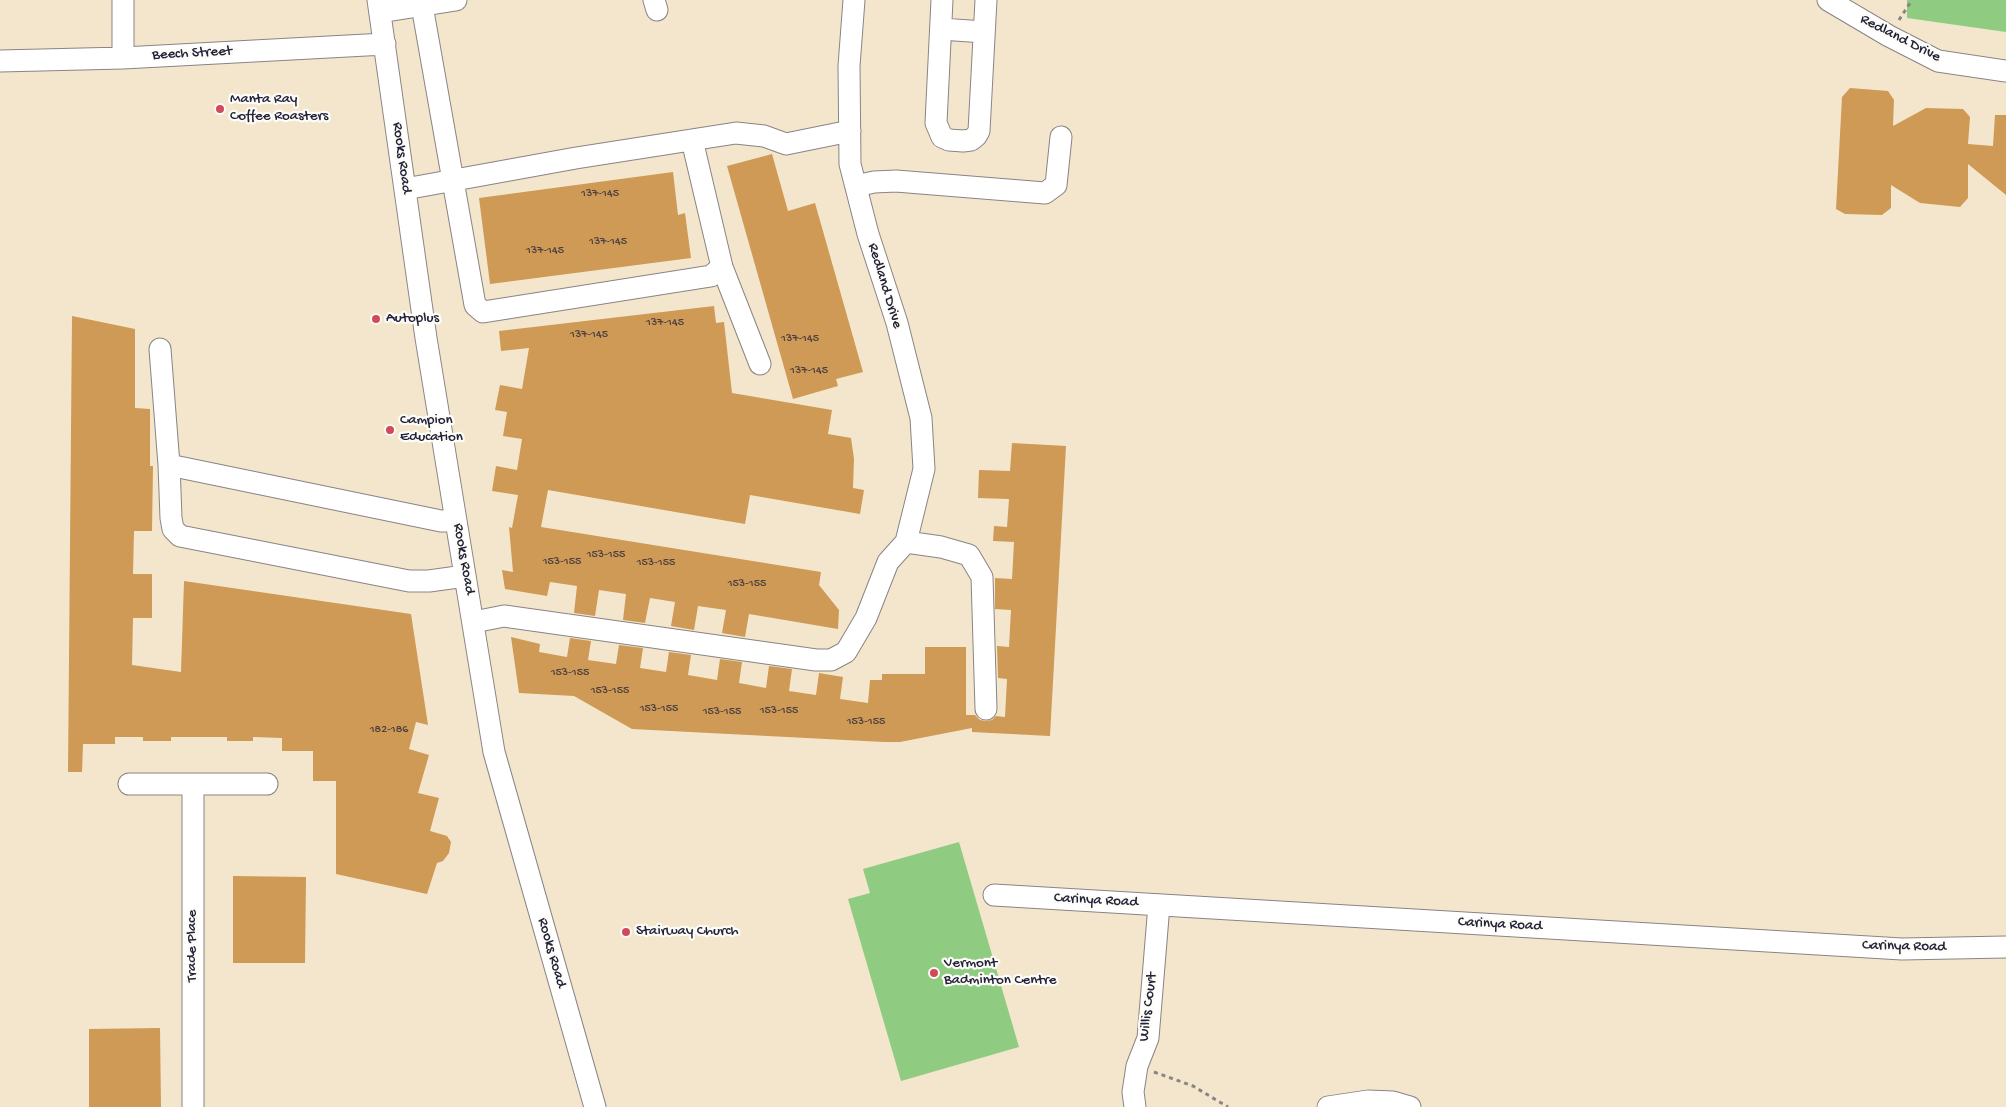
<!DOCTYPE html>
<style>
body{margin:0}
canvas{display:block;background:#f3e6cc}
</style>
<canvas width="2006" height="1107"></canvas>
<script>
const g = document.querySelector('canvas').getContext('2d');
g.lineJoin = 'round';
function paint(path, color) {
  g.fillStyle = color;
  g.fill(path, 'evenodd');
}
function poly(rows) {
  const path = new Path2D();
  for (const r of rows) {
    path.moveTo(r[0], r[1]);
    for (let i = 2; i < r.length; i += 2) path.lineTo(r[i], r[i + 1]);
  }
  return path;
}
function strokePath(path, color, width, dash) {
  g.strokeStyle = color;
  g.lineWidth = width;
  g.lineCap = dash ? 'butt' : 'round';
  g.setLineDash(dash || []);
  g.stroke(path);
}
function label(font, color, halo, rows, align = 'center') {
  g.font = font + ' "Gochi Hand",sans-serif';
  g.lineWidth = 4.5;
  g.setLineDash([]);
  g.textBaseline = 'middle';
  g.strokeStyle = halo;
  g.fillStyle = color;
  for (const [text, x, y, turn = 0] of rows) {
    g.save();
    g.translate(x, y);
    g.rotate((+turn || 0) * Math.PI / 180);
    g.textAlign = isNaN(turn) ? turn : align;
    if (halo) g.strokeText(text, 0, 0);
    g.fillText(text, 0, 0);
    g.restore();
  }
}
const green = poly([
 [1907,0,2006,0,2006,32,1907,18],
 [959,842,1019,1047,901,1081,848,899,870,893,863,869]
]);
const building = poly([
 [1850,88,1888,91,1894,100,1893,126,1926,108,1963,109,1970,117,1968,144,1993,146,1995,115,2006,115,2006,195,1968,164,1968,198,1960,207,1920,203,1891,185,1891,208,1882,215,1845,214,1836,209,1842,97],
 [772,154,788,211,815,203,863,372,836,379,838,386,793,399,727,166],
 [673,172,678,215,685,213,691,258,490,284,479,198],
 [714,306,716,323,724,322,732,393,832,410,828,434,851,438,854,459,853,488,864,490,860,514,750,495,745,524,548,490,541,527,821,572,819,585,839,610,838,629,749,614,745,637,722,633,726,610,698,606,694,630,671,626,675,602,650,598,645,623,623,620,626,594,599,590,595,616,574,613,577,586,550,582,547,596,505,589,502,570,513,572,509,527,512,528,518,495,492,491,496,466,517,470,522,439,503,436,507,412,495,410,500,385,522,389,529,348,501,351,499,331],
 [72,316,135,329,135,408,150,409,150,466,153,466,152,531,134,531,133,574,152,574,152,618,133,618,132,665,181,672,184,581,411,614,428,725,416,722,409,749,429,755,418,793,439,798,430,831,447,836,451,842,449,853,443,861,437,863,427,894,336,874,336,781,313,781,313,751,282,751,282,738,253,737,253,741,227,741,227,737,171,737,171,741,143,741,143,737,115,737,115,744,83,744,82,772,68,772],
 [1012,443,1066,446,1050,736,972,732,972,728,900,742,884,742,632,729,574,696,519,693,511,637,540,644,539,652,567,657,570,638,591,641,588,660,616,664,619,645,643,648,640,668,666,672,669,652,691,655,688,675,717,680,720,659,742,662,739,683,766,688,769,666,792,669,789,691,816,695,819,673,843,677,840,699,868,703,870,680,882,680,882,674,925,674,925,647,966,647,966,715,975,715,980,720,986,721,992,720,996,716,1005,717,1007,679,998,678,997,646,1009,647,1011,610,995,609,995,578,1012,579,1014,542,993,541,994,526,1007,527,1009,499,978,498,979,470,1010,471],
 [233,876,306,877,305,963,233,963],
 [160,1028,161,1107,89,1107,89,1029]
]);
const path = poly([
 [1899,20,1912,0],
 [1154,1072,1193,1086,1228,1107]
]);
const minor = poly([
 [378,0,426,338,494,752,595,1107],
 [421,0,475,305,483,312,711,276,722,267,692,140],
 [654,0,657,10],
 [942,0,936,123,942,137,949,140,963,141,971,140,976,136,979,131,986,0],
 [1828,0,1889,36,1938,61,2006,71],
 [380,12,456,0],
 [941,29,984,32],
 [123,58,123,0],
 [0,61,123,58,385,44],
 [856,186,874,182,896,181,1045,193,1056,185,1061,137],
 [405,189,576,158,736,133,764,136,786,144,850,131],
 [722,267,760,364],
 [160,349,169,465],
 [456,521,441,521,169,465,171,518,173,529,180,536,409,581,429,581,465,576],
 [906,542,941,547,969,555,982,577,986,709],
 [474,622,504,616,816,660,831,660,846,652,866,618,888,562,906,542,924,469,921,418,897,323,868,234,850,164,849,66,854,0],
 [129,784,267,784],
 [193,786,193,1107],
 [994,895,1902,949,2006,947],
 [1135,1107,1133,1092,1137,1066,1148,1038,1159,905],
 [1328,1107,1368,1101,1393,1102,1410,1107]
]);
const markers = [
 [220,109,5,"#d1495b"],
 [376,319,5,"#d1495b"],
 [390,430,5,"#d1495b"],
 [626,932,5,"#d1495b"],
 [934,973,5,"#d1495b"]
];
const numberNames = [
 ["137-145",600,194],
 ["137-145",608,242],
 ["137-145",545,251],
 ["137-145",665,323],
 ["137-145",589,335],
 ["137-145",800,339],
 ["137-145",809,371],
 ["153-155",606,555],
 ["153-155",562,562],
 ["153-155",656,563],
 ["153-155",747,584],
 ["153-155",570,673],
 ["153-155",610,691],
 ["153-155",659,709],
 ["153-155",779,711],
 ["153-155",722,712],
 ["153-155",866,722],
 ["182-186",389,730]
];
const streetNames = [
 ["Redland Drive",1900,39,27],
 ["Beech Street",192,54,-3],
 ["Rooks Road",401,158,82],
 ["Redland Drive",884,286,73],
 ["Rooks Road",463,559,80],
 ["Carinya Road",1096,901,3],
 ["Carinya Road",1500,925,3],
 ["Trade Place",193,946,-90],
 ["Carinya Road",1904,947,1],
 ["Rooks Road",551,953,74],
 ["Willis Court",1149,1007,-83]
];
const poiNames = [
 ["Manta Ray",230,100],
 ["Coffee Roasters",230,117],
 ["Autoplus",386,319],
 ["Campion",400,421],
 ["Education",400,438],
 ["Stairway Church",636,932],
 ["Vermont",944,964],
 ["Badminton Centre",944,981]
];
paint(green, '#8fcc82');
paint(building, '#ce9a55');
strokePath(minor, '#8a8484', 23);
strokePath(path, '#8a8484', 3, [4, 4]);
strokePath(minor, '#fff', 21);
for (const [x, y, r, color] of markers) {
  const dot = new Path2D();
  dot.arc(x, y, r, 0, 2 * Math.PI);
  g.fillStyle = color;
  g.fill(dot);
  strokePath(dot, '#fdfcf7', 2);
}
label('12px', '#4d4042', null, numberNames);
label('15px', '#22223b', '#fdfcf7', streetNames);
label('15px', '#22223b', '#fdfcf7', poiNames, 'left');
</script>
